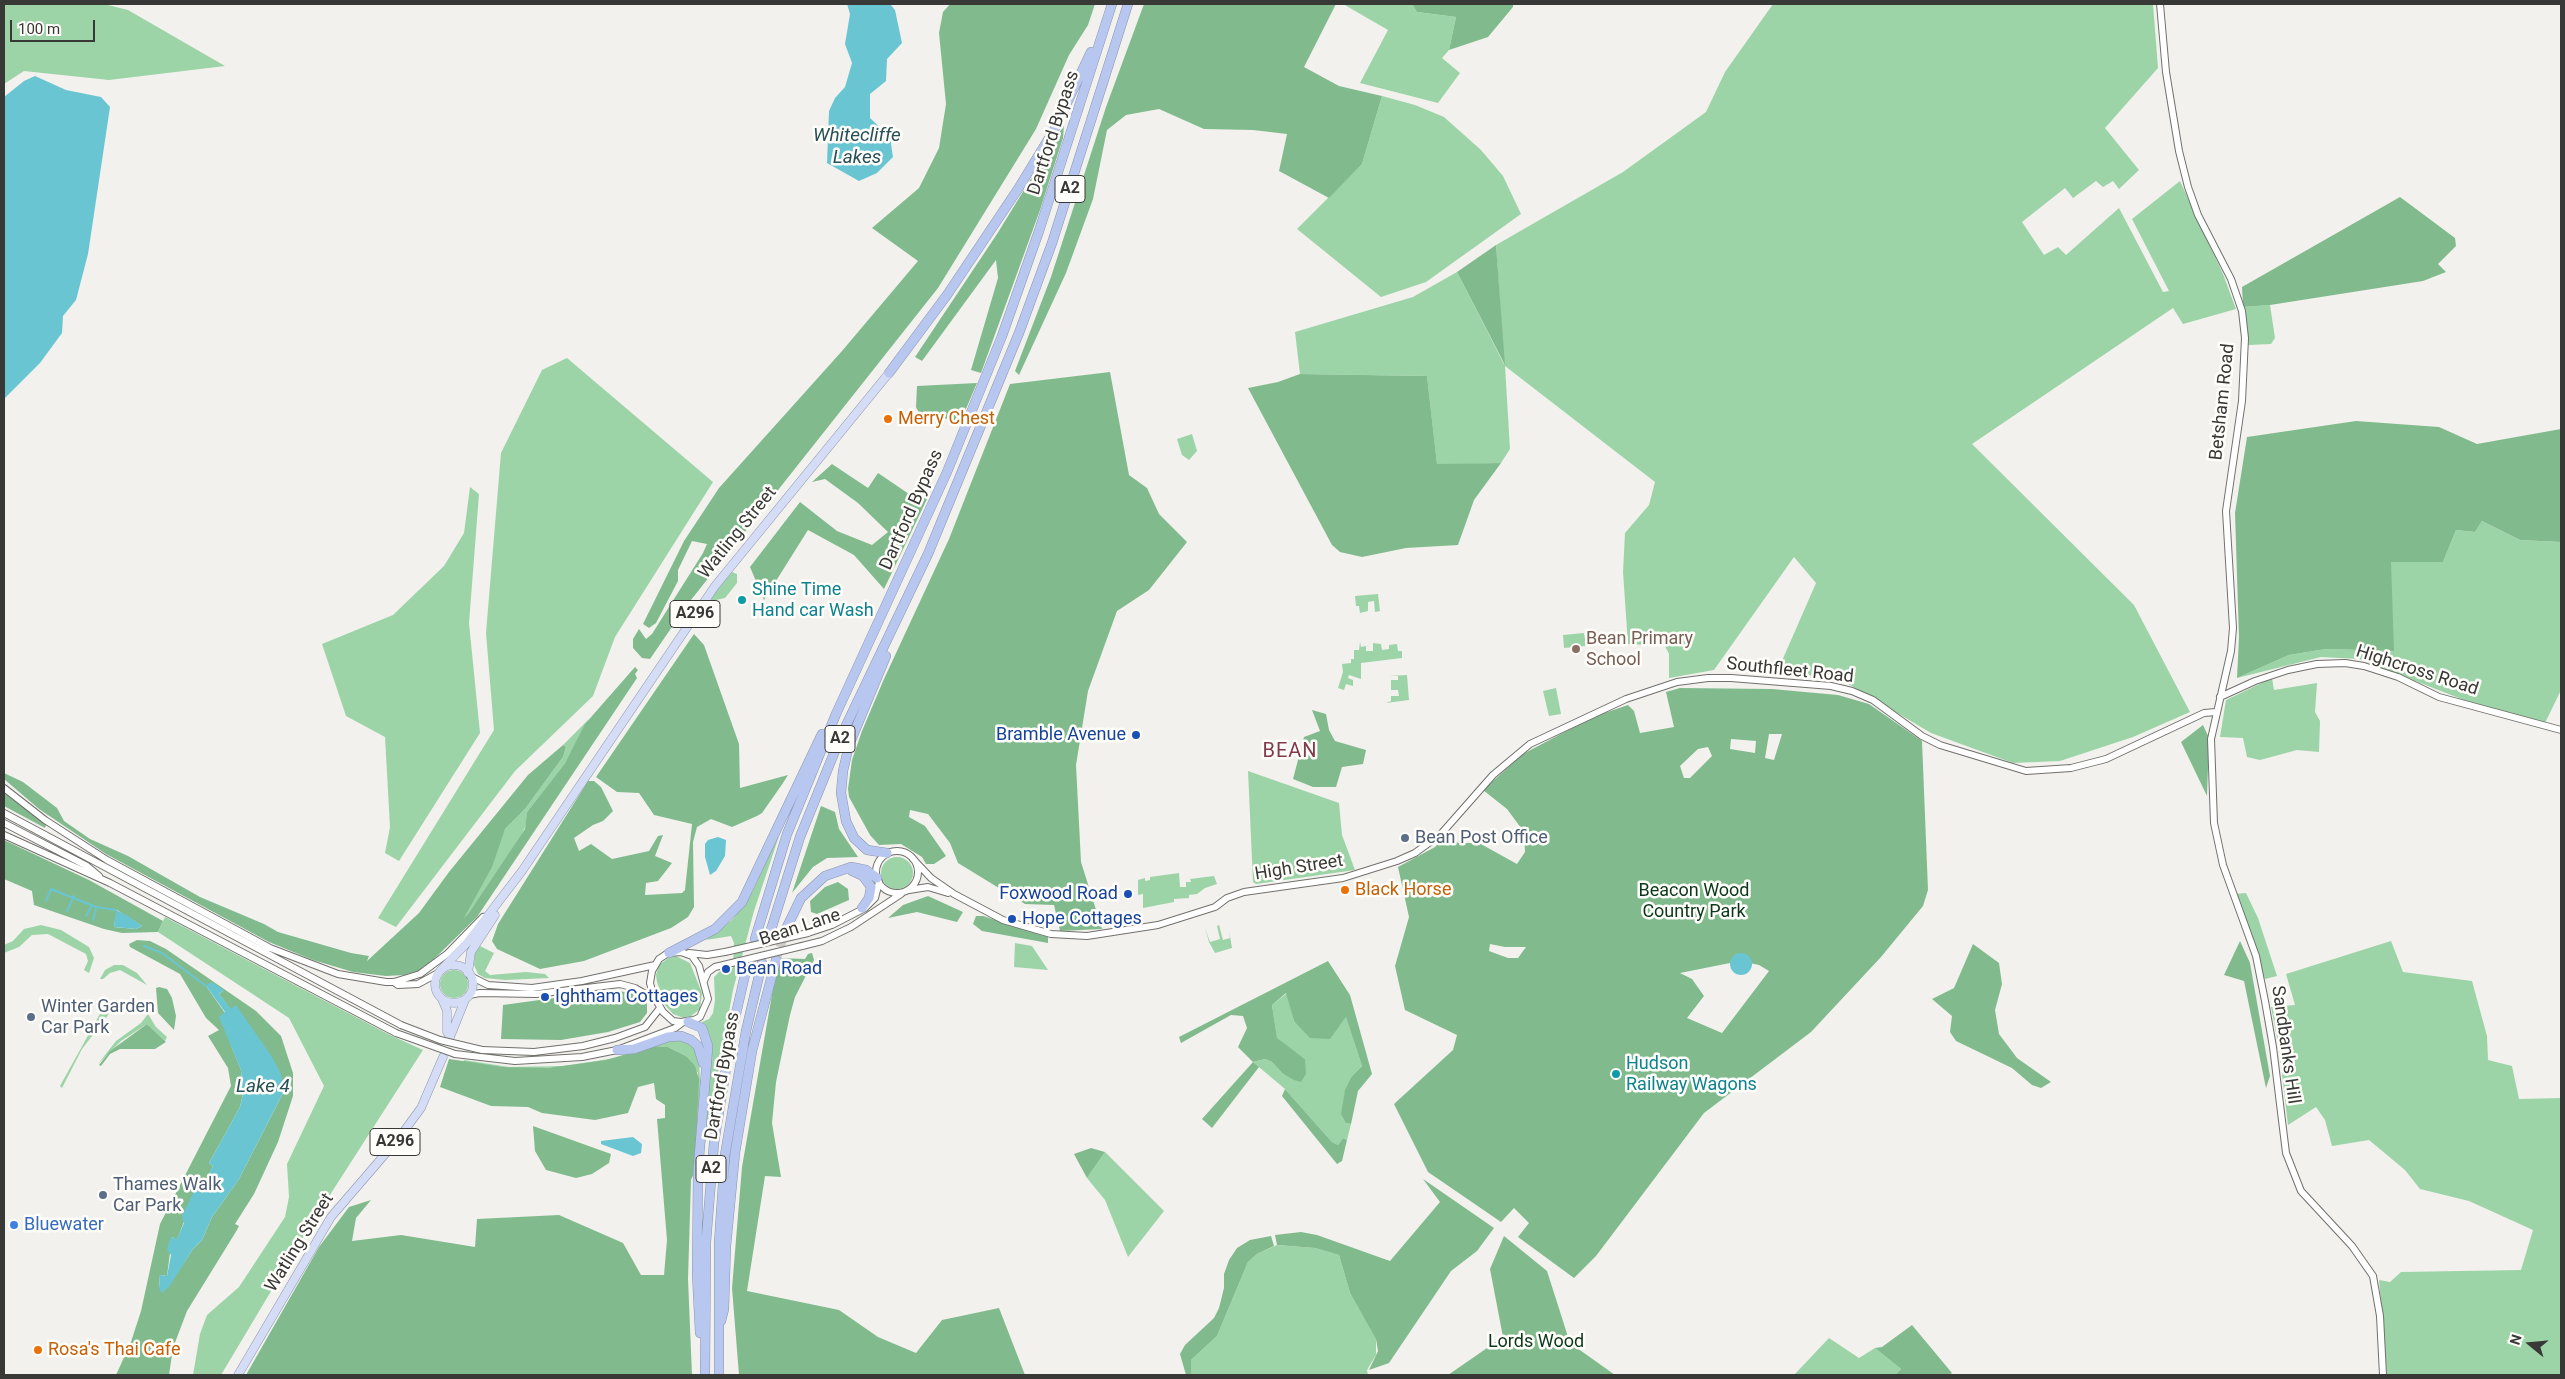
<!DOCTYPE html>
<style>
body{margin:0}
#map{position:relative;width:2565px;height:1379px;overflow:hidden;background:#f2f1ed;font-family:Roboto,sans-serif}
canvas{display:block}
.frame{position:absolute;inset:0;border:5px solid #383837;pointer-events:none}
.north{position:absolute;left:2505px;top:1319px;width:50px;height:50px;-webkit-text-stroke:4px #fffefb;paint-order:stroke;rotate:287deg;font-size:14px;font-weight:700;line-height:20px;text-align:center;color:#383837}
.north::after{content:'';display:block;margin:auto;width:18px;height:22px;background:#383837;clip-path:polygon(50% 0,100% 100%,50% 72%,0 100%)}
.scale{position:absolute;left:10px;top:20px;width:85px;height:22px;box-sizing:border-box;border:2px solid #383837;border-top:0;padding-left:6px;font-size:15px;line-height:18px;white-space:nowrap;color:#383837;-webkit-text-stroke:4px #fffefb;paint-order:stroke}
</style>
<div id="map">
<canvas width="2565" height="1379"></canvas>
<div class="frame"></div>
<div class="north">N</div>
<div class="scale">100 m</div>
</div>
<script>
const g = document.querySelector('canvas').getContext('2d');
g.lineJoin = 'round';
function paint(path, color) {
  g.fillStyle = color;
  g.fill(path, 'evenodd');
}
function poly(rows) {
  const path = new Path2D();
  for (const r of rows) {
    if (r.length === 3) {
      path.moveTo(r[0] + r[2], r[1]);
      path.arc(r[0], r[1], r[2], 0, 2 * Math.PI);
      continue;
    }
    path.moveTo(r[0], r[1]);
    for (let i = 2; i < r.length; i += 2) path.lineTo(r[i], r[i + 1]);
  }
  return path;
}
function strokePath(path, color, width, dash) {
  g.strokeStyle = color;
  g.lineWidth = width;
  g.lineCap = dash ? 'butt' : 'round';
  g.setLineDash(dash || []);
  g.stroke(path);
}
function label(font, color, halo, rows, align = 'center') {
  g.font = font + ' Roboto,sans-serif';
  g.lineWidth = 5;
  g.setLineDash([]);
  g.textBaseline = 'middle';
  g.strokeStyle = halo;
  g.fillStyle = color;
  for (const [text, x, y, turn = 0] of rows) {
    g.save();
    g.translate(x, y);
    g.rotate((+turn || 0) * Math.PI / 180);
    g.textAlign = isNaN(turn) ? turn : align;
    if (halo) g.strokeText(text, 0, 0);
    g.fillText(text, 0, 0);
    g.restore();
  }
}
const green = poly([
 [4,4,104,4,128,10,225,66,109,80,24,71,4,84],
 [1343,4,1412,4,1417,12,1456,17,1449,50,1442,58,1460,73,1438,103,1360,83,1388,30],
 [1773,4,2153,4,2158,68,2105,128,2139,170,2119,189,2113,181,2103,187,2096,181,2073,198,2065,188,2022,222,2044,255,2058,247,2066,255,2119,208,2163,292,2169,291,2132,219,2180,181,2223,274,2236,309,2183,324,2173,308,1972,444,2134,605,2190,712,2133,737,2060,761,2013,763,1931,733,1845,682,1778,670,1816,583,1794,557,1714,670,1669,678,1669,654,1665,646,1628,644,1623,572,1625,533,1649,505,1655,482,1505,366,1510,449,1501,463,1437,465,1427,376,1300,374,1295,332,1413,297,1457,272,1504,364,1496,245,1623,172,1706,112,1725,72],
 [1382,96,1415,105,1444,117,1481,150,1503,176,1521,214,1426,282,1381,297,1297,229,1362,164],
 [2270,305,2275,338,2271,344,2248,345,2243,307],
 [567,358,713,482,615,637,593,696,515,771,396,927,378,918,494,730,486,633,501,453,542,370],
 [1192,434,1197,451,1189,460,1182,455,1177,439],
 [470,487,479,494,469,623,480,733,399,861,385,853,390,827,385,737,346,716,322,644,393,615,444,566,464,533],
 [2482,521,2520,540,2561,542,2561,690,2545,723,2464,700,2359,659,2321,657,2237,678,2289,655,2326,649,2393,651,2390,562,2443,562,2456,530,2475,532],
 [732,572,737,574,737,583,725,598,711,601,712,596],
 [1378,594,1380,611,1375,612,1374,601,1368,602,1368,611,1360,613,1359,606,1356,606,1355,596],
 [1584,633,1586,646,1564,648,1563,635],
 [1360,642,1361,647,1366,646,1366,651,1373,651,1373,643,1381,644,1382,650,1389,649,1389,645,1397,644,1398,651,1402,651,1402,658,1361,663,1361,679,1349,675,1348,678,1353,680,1353,686,1346,684,1344,690,1338,688,1343,672,1342,664,1351,663,1351,659,1354,659,1354,650,1359,650],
 [1407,675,1409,700,1386,703,1391,701,1391,696,1399,696,1398,690,1391,690,1391,680,1398,680,1398,676,1389,676],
 [2272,678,2274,690,2317,683,2315,712,2320,721,2319,752,2297,750,2260,760,2247,757,2243,738,2220,737,2226,700],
 [1556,688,1561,714,1549,716,1543,691],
 [589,719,565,763,527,812,526,825,522,834,475,907,463,920,505,829,525,809,563,757,566,747,563,745],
 [1248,771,1339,803,1342,835,1355,870,1256,884,1253,882],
 [787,812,754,911,733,990,703,1155,710,1038,702,1022,709,1019,713,1013,715,1000,714,977,720,971,733,968,734,943,731,936,706,940,732,920,753,891],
 [897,873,16],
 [1179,873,1180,887,1186,887,1186,882,1191,882,1190,879,1214,876,1217,884,1205,888,1197,894,1189,895,1189,898,1174,899,1174,902,1143,908,1143,894,1138,895,1138,880,1145,878,1145,881,1150,880,1150,877],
 [2246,893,2258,918,2277,976,2265,979,2234,894],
 [165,917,390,1035,423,1050,310,1226,221,1375,193,1375,200,1334,207,1315,239,1287,285,1217,289,1197,287,1164,324,1086,289,1018,158,932],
 [41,925,61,930,89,947,94,958,89,973,84,970,88,961,86,954,48,934,32,935,19,947,4,953,4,945,13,941,24,929],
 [1219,925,1223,940,1230,938,1229,930,1232,948,1215,953,1209,942,1205,928,1210,942,1220,939,1217,926],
 [2391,941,2403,972,2472,981,2487,1036,2488,1060,2512,1066,2519,1099,2561,1098,2560,1375,2387,1375,2379,1280,2390,1282,2401,1272,2521,1270,2533,1230,2469,1201,2420,1189,2405,1170,2369,1140,2332,1146,2325,1120,2316,1107,2288,1125,2279,1048,2271,1007,2295,1005,2286,974],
 [1015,943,1032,946,1048,970,1014,967],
 [480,946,494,953,485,971,490,975,526,972,545,974,549,978,505,980,485,978,478,974,474,965,475,953],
 [676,956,690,963,702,993,700,1009,690,1017,684,1018,673,1014,665,1005,657,982,656,975,659,965,668,958],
 [114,965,123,965,137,973,147,985,120,970,110,973,103,979,100,979,105,970],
 [454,984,14],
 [1287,993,1294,1021,1340,1025,1346,1016,1362,1066,1352,1076,1346,1123,1351,1124,1347,1140,1343,1138,1338,1145,1332,1142,1285,1089,1253,1062,1265,1059,1272,1062,1282,1073,1301,1081,1305,1059,1277,1039,1272,1005],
 [106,1003,111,1007,108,1015,82,1049,62,1088,60,1086],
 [148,1014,156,1027,167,1037,165,1041,147,1024,121,1041,98,1064,116,1041,141,1023],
 [677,1040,688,1043,694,1047,699,1059,700,1081,697,1142,698,1073,686,1056,668,1047,654,1046,613,1059,588,1064,562,1067,543,1068,518,1068,504,1067,480,1064,463,1062,464,1060,509,1067,566,1066,615,1058,669,1041],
 [1105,1152,1164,1211,1128,1257,1105,1200,1087,1178],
 [1277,1245,1315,1248,1339,1255,1350,1293,1376,1338,1376,1355,1367,1370,1368,1375,1191,1375,1191,1360,1217,1336,1248,1262,1257,1254],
 [1829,1338,1859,1358,1875,1348,1901,1369,1895,1375,1794,1375]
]);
const forest = poly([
 [950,4,1095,4,1088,25,1069,55,1036,129,938,288,687,605,650,659,642,658,633,648,633,639,639,629,646,639,652,634,703,553,707,544,692,541,678,570,678,581,656,623,649,628,643,624,684,541,719,488,842,351,918,261,872,228,919,188,939,148,946,104,939,33,943,12],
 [1144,4,1336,4,1304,67,1339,86,1382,96,1362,164,1329,198,1279,171,1287,134,1253,130,1204,129,1159,109,1126,115,1107,130,1093,199,1066,273,1019,375,1015,371,1051,277,1106,107],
 [1412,4,1513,4,1513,7,1488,37,1449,50,1456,17,1417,12],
 [1064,125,1063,138,1040,210,981,373,971,370,998,278,996,260,922,361,915,357,997,234],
 [2400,197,2455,238,2456,246,2438,264,2446,272,2423,281,2270,305,2243,307,2242,287],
 [1496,245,1505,365,1457,272],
 [1110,372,1129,475,1147,488,1159,514,1187,542,1149,590,1117,611,1088,691,1076,765,1081,862,1102,929,1060,931,1054,905,1025,904,958,863,950,843,928,814,910,810,909,817,925,826,946,856,934,864,926,864,922,857,901,844,879,845,870,835,849,797,848,789,852,760,862,731,884,679,949,539,1010,384],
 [1300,374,1427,376,1437,464,1501,463,1474,500,1458,545,1406,548,1362,557,1340,552,1332,545,1248,388,1278,382],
 [977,383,960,423,937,416,921,417,916,407,917,386],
 [2356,421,2439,427,2477,444,2561,429,2561,542,2520,540,2482,521,2475,532,2456,530,2443,562,2391,562,2394,651,2326,649,2289,655,2237,678,2239,637,2235,513,2247,437],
 [832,464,868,488,878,473,909,494,928,497,884,589,854,555,808,530,764,600,750,567,800,502,837,531,872,545,888,532,858,503,825,479,812,482],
 [694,634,704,645,739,744,740,788,788,775,783,783,762,813,757,816,732,827,711,819,697,827,693,842,694,907,688,917,671,928,584,961,540,969,497,949,492,941,498,924,588,781,594,781,601,787,613,811,603,821,593,825,574,838,579,851,591,844,612,859,649,851,658,836,663,835,655,856,672,863,658,881,646,883,645,895,682,893,685,890,692,824,654,815,639,793,617,792,596,777],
 [635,667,638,670,635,674,637,678,477,917,432,961,418,971,404,975,386,976,353,972,313,960,269,942,106,854,39,809,4,779,4,773,23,782,57,808,64,821,90,839,128,856,200,897,264,924,278,932,351,953,369,956,367,961,419,913,449,872,528,775,563,745,566,747,563,757,525,809,505,829,492,867,464,918,469,913,525,829,527,812,565,763,585,724],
 [1680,688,1772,689,1838,695,1869,704,1922,741,1928,890,1923,906,1881,957,1811,1032,1704,1113,1596,1256,1574,1278,1518,1237,1529,1223,1514,1208,1501,1222,1428,1172,1394,1104,1453,1050,1457,1035,1405,1010,1395,966,1409,917,1398,867,1435,847,1449,833,1458,843,1479,843,1517,864,1525,852,1524,832,1507,809,1483,790,1523,754,1593,717,1628,705,1634,711,1640,733,1674,727,1666,692],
 [1769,734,1782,734,1774,760,1765,758],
 [1731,739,1756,741,1755,753,1730,749],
 [1708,747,1712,756,1690,778,1684,778,1680,766,1698,749],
 [1490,944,1505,947,1526,947,1518,958,1508,958,1489,951],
 [1740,961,1759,965,1769,971,1722,1033,1687,1018,1704,996,1692,979,1680,973],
 [1312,710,1326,714,1329,730,1335,741,1366,750,1363,764,1342,767,1336,787,1313,787,1293,779,1304,737,1320,731],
 [2203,725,2209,738,2207,796,2181,742],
 [4,793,46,825,45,828,4,806],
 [821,806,835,812,839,829,858,857,827,858,813,867,792,893],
 [4,840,89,880,163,921,158,932,122,933,104,929,34,905,32,891,4,879],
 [117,910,142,926,136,929,114,927],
 [838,882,848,889,849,900,817,914,811,912,810,901,825,887],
 [928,896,963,912,957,922,917,912,888,918,903,905],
 [976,916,983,916,1048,937,1048,943,982,931,973,924],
 [137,940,150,941,166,949,256,1011,281,1036,293,1073,293,1096,278,1142,254,1194,235,1224,239,1226,237,1230,187,1311,173,1348,169,1375,116,1375,131,1342,141,1311,160,1224,231,1086,228,1068,208,1036,219,1030,206,1018,180,974,130,947,129,944],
 [206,986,223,991,219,994,231,1010,236,1006,284,1091,239,1179,212,1217,202,1240,193,1249,182,1266,159,1288,160,1275,167,1276,172,1237,177,1240,200,1179,206,1181,213,1166,209,1163,240,1107,243,1094,241,1070,231,1045,225,1013],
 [2240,941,2250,963,2270,1076,2266,1088,2244,981,2224,975],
 [1973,944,1999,963,2002,984,1995,1010,1999,1034,2017,1058,2051,1082,2041,1088,2032,1085,2012,1068,1956,1041,1950,1032,1952,1016,1932,999,1954,988],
 [812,953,814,960,795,997,790,1015,776,1082,772,1123,781,1177,765,1176,747,1291,839,1310,878,1337,916,1353,942,1320,999,1308,1025,1375,739,1375,732,1288,742,1167,774,983,780,958,805,959,808,954],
 [1328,961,1350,995,1372,1074,1358,1091,1351,1124,1346,1123,1341,1114,1345,1090,1352,1076,1362,1066,1346,1017,1330,1039,1310,1038,1294,1021,1286,993,1272,1005,1277,1038,1305,1059,1306,1074,1301,1082,1294,1080,1282,1073,1272,1062,1265,1059,1253,1062,1259,1067,1212,1128,1202,1119,1253,1062,1238,1047,1247,1028,1243,1016,1231,1015,1181,1043,1179,1037],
 [159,987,167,989,172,998,176,1016,174,1030,158,1013,156,988],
 [613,990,641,995,647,1003,647,1013,640,1022,608,1032,561,1040,501,1039,503,1005],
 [147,1024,166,1042,155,1049,120,1049,110,1054,101,1066,99,1065,110,1051],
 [654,1046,668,1047,686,1056,695,1066,699,1079,695,1171,691,1180,688,1279,692,1375,246,1375,319,1247,349,1207,371,1200,356,1218,352,1241,401,1235,475,1247,477,1219,559,1215,623,1243,641,1275,664,1275,667,1240,657,1119,665,1118,665,1105,656,1099,654,1083,638,1087,628,1113,595,1120,542,1113,528,1107,491,1106,440,1087,449,1059,504,1067,547,1068,606,1060],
 [1285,1089,1332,1142,1338,1145,1343,1138,1347,1140,1342,1161,1337,1164,1282,1096],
 [533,1126,611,1154,609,1163,592,1174,576,1178,546,1170,535,1151],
 [1091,1148,1105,1152,1087,1178,1074,1154],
 [1423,1179,1494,1228,1477,1251,1451,1271,1389,1363,1369,1370,1378,1351,1376,1339,1350,1293,1339,1255,1315,1248,1277,1245,1275,1235,1301,1232,1317,1235,1390,1261,1440,1202],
 [1271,1236,1274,1246,1257,1254,1248,1262,1217,1336,1191,1360,1191,1375,1186,1375,1180,1354,1185,1345,1214,1318,1219,1308,1224,1288,1224,1274,1229,1260,1237,1248,1250,1240],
 [1504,1236,1547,1271,1570,1343,1615,1375,1448,1375,1503,1337,1490,1269],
 [1912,1325,1952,1373,1949,1375,1895,1375,1901,1369,1875,1348,1882,1347]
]);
const water = poly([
 [847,4,890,4,895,10,902,43,887,59,886,81,870,94,870,118,890,137,893,157,877,173,859,181,827,163,829,111,835,98,845,87,852,63,845,44,850,14],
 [35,76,66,90,101,97,110,107,88,254,76,300,63,316,62,333,40,363,4,399,4,97,24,81],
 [718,837,726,840,725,856,716,871,710,875,705,857,705,844,708,840],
 [116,910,128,916,142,926,136,929,114,927],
 [1741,964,11],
 [211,982,224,990,219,994,231,1009,236,1005,272,1057,281,1074,284,1091,239,1179,212,1217,202,1240,193,1249,169,1287,162,1293,159,1288,160,1275,167,1276,171,1255,167,1249,171,1237,177,1239,184,1223,182,1216,200,1179,206,1180,213,1166,209,1163,240,1107,243,1094,241,1070,219,1017,225,1012,206,986],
 [633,1137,642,1144,641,1153,633,1156,601,1144,601,1141]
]);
const stream = poly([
 [46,901,51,889,96,907,116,910],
 [67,911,74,896],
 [86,916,92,905],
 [93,920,96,908],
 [144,946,162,953,206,986]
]);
const highwayTunnel = poly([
 [776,960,785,932]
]);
const secondary = poly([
 [2160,4,2166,72,2179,151,2188,187,2198,215,2231,279,2242,311,2245,338,2242,401,2226,511,2233,628,2231,651,2211,739,2214,823,2223,865,2256,956,2265,1001,2273,1047,2286,1153,2301,1191,2352,1246,2373,1276,2380,1316,2383,1375],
 [2220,697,2255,681,2288,670,2317,664,2345,663,2364,666,2398,677,2439,697,2561,730],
 [4,788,45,820,107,860,270,948,338,974,386,982,394,982,420,974,447,954,483,917],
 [4,813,401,1025],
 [4,823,87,866,99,876],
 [4,835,110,883,396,1033],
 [897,872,21],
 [913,859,931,878,954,894,1003,920,1051,934,1087,936,1158,925,1215,907,1227,898,1244,892,1343,878,1397,861,1415,853,1441,834,1493,775,1530,744,1626,699,1677,682,1708,678,1731,678,1831,686,1852,691,1873,700,1922,736,1940,745,2026,771,2071,768,2106,759,2204,713,2216,712],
 [909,890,928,887,948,893],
 [808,933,832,925,865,908,875,898,879,882],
 [802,946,822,941,851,927,901,894],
 [681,952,692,956,699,966,708,999,700,1017,694,1020,681,1022,673,1021,663,1012,653,995,650,983,652,971,659,959,668,953,681,952],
 [689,953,707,955,725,952],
 [470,976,488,985,532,988,582,981,655,965],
 [704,981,708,972,715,967,736,962],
 [394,982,398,985,418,984,440,972],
 [469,995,480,993,536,994,620,984,635,988,654,999],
 [482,1050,534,1052,583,1046,615,1038,645,1027,660,1008],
 [455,1054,515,1061,582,1057,617,1050,675,1028,683,1022]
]);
const primary = poly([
 [454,984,19],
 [440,971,467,943,522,871,715,586,889,373],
 [468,973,471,952,495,915],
 [442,999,447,1011,447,1032,450,1037],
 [450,1037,465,1000],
 [238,1375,331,1217,399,1138,421,1108,443,1057]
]);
const highway = poly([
 [889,373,947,295,1018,189,1054,130,1091,52],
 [886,656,849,745,843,771,841,793,846,821,854,838,867,850,887,853],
 [852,871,863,876,871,887,869,898,862,908],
 [785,931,801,898,825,876,851,867,866,870,877,878],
 [769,936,800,837,841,736,928,554,1019,333,1052,243,1128,4],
 [755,939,787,834,836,714,947,472,1002,336,1039,231,1112,4],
 [669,953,715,929,742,902,822,734],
 [688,1022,702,1028,708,1046,698,1170,697,1274,700,1333],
 [617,1050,634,1049,668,1037,681,1036,691,1040,698,1046,703,1063],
 [721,1321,724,1309,726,1246,735,1153,752,1051,776,960],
 [705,1375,706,1242,714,1143,732,1031,747,966],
 [719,1375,719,1242,725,1155,746,1031,762,963]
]);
const secondaryBridge = poly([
 [725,952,808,933],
 [736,962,802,946],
 [401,1025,440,1040,482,1050],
 [396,1033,455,1054]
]);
const markers = [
 [888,419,5,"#e8710a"],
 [742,600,5,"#0f9aa8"],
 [1576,649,5,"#8d6e63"],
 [1136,735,5,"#1a4fb4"],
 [1405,838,5,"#5c6f8a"],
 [1345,890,5,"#e8710a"],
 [1128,894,5,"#1a4fb4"],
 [1012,919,5,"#1a4fb4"],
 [726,969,5,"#1a4fb4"],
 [545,997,5,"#1a4fb4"],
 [31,1017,5,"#5c6f8a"],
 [1616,1074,5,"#0f9aa8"],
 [103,1195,5,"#5c6f8a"],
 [14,1225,5,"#3f7fe0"],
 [38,1350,5,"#e8710a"]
];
const shields = [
 [1070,189,30],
 [695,614,50],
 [840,739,30],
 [395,1142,50],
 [711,1169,30]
];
const shieldNames = [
 ["A2",1070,189],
 ["A296",695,614],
 ["A2",840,739],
 ["A296",395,1142],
 ["A2",711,1169]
];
const streetNames = [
 ["Dartford Bypass",1054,133,-72],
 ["Betsham Road",2223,402,-84],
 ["Dartford Bypass",912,510,-66],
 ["Watling Street",738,533,-51],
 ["Southfleet Road",1790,671,6],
 ["Highcross Road",2417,671,18],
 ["High Street",1299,868,-9],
 ["Bean Lane",800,928,-18],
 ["Sandbanks Hill",2285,1045,82],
 ["Dartford Bypass",723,1076,-80],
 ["Watling Street",300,1243,-58]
];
const foodNames = [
 ["Merry Chest",898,419],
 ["Black Horse",1355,890],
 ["Rosa's Thai Cafe",48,1350]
];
const cultureNames = [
 ["Shine Time",752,590],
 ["Hand car Wash",752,611],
 ["Hudson",1626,1064],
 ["Railway Wagons",1626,1085]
];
const educationNames = [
 ["Bean Primary",1586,639],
 ["School",1586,660]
];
const transitNames = [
 ["Bramble Avenue",1126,735,"right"],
 ["Foxwood Road",1118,894,"right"],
 ["Hope Cottages",1022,919],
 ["Bean Road",736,969],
 ["Ightham Cottages",555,997]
];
const serviceNames = [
 ["Bean Post Office",1415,838],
 ["Winter Garden",41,1007],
 ["Car Park",41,1028],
 ["Thames Walk",113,1185],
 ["Car Park",113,1206]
];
const parkNames = [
 ["Beacon Wood",1694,891],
 ["Country Park",1694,912],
 ["Lords Wood",1536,1342]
];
const shopNames = [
 ["Bluewater",24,1225]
];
const waterNames = [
 ["Whitecliffe",857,136],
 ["Lakes",857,158],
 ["Lake 4",263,1087]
];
const quarterNames = [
 ["BEAN",1290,752]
];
paint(green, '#9cd4a7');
paint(forest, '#81bb8d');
paint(water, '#6ac5d3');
strokePath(stream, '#6ac5d3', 2);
strokePath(highwayTunnel, '#cdccc9', 9, [9, 4.5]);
strokePath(secondary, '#71706d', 8);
strokePath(primary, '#8b95af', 9);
strokePath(highway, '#8b95af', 10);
strokePath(secondary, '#fff', 6);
strokePath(primary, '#d4ddf5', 8);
strokePath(highway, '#b8c7ef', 9);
strokePath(secondaryBridge, '#71706d', 8, []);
strokePath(secondaryBridge, '#fff', 6);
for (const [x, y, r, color] of markers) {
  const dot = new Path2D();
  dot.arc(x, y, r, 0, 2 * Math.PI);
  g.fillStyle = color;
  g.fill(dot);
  strokePath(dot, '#fffefb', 2);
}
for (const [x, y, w] of shields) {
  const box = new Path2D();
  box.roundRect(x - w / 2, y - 13.5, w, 27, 4);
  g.fillStyle = '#fffefb';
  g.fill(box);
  strokePath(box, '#383837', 1);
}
label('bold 16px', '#383837', null, shieldNames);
label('18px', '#383837', '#fffefb', streetNames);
label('18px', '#c56008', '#fffefb', foodNames, 'left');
label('18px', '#0d838f', '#fffefb', cultureNames, 'left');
label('18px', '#785e54', '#fffefb', educationNames, 'left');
label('18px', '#164399', '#fffefb', transitNames, 'left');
label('18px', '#4e5e75', '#fffefb', serviceNames, 'left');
label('18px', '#0b371a', '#fffefb', parkNames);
label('18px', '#366cbe', '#fffefb', shopNames, 'left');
label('italic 19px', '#275057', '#fffefb', waterNames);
g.letterSpacing = '1px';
label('20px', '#833a48', '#fffefb', quarterNames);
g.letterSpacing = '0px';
</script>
